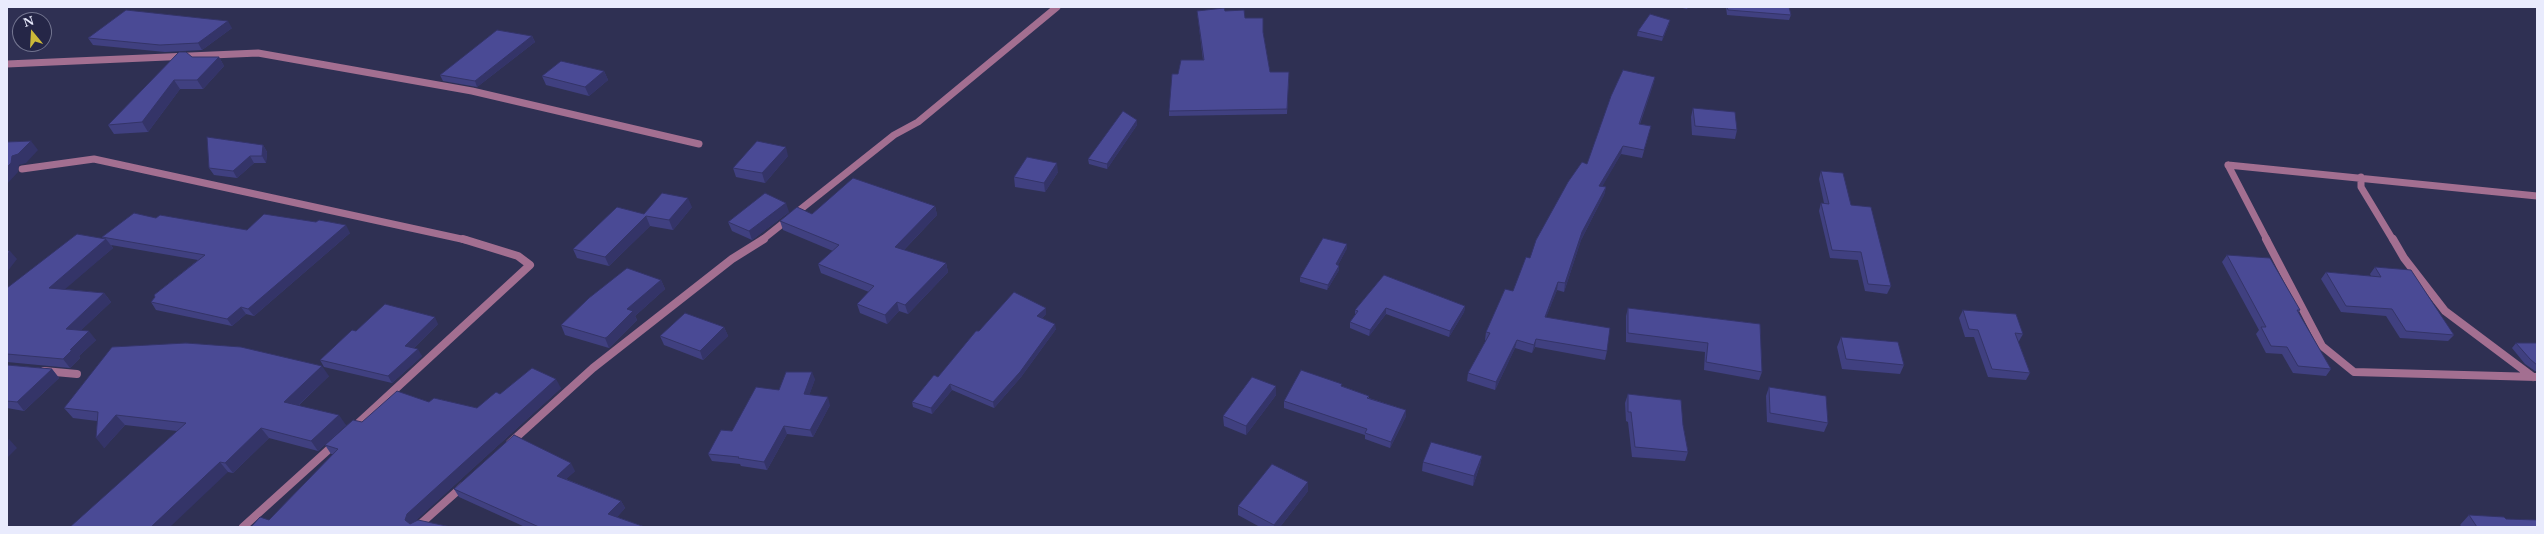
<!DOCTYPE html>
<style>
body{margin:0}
#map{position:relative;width:2544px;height:534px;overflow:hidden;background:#2f3053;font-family:"Libre Baskerville",serif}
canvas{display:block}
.frame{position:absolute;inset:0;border:8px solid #e9ebfd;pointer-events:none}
.north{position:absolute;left:12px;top:12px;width:40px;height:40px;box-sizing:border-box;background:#252647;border:1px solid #737590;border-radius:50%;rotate:342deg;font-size:11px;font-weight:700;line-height:16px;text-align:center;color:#e9ebfd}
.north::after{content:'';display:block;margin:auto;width:14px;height:18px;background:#ccb939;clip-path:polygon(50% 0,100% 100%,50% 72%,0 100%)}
</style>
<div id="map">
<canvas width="2544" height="534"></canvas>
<div class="frame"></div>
<div class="north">N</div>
</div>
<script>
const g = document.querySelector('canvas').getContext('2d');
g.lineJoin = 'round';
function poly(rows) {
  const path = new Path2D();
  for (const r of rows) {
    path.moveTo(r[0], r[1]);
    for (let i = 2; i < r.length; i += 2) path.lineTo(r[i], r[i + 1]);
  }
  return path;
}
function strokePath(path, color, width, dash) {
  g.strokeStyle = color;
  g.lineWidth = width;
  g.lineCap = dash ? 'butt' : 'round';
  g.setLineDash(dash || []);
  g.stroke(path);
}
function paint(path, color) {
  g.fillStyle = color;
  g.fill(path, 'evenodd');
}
const minorFar1 = poly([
 [7,64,258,53,472,91,699,144],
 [2228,165,2267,240],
 [2228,165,2537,196],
 [22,169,94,159,466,240],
 [2361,177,2361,187,2393,240],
 [762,240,894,135,918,122,1057,7]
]);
const minor = poly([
 [2266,239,2322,346,2354,372,2537,377],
 [2393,239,2404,258,2445,311,2533,377],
 [44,371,77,374],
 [353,428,530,265,518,256,463,239],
 [510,443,593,368,732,259,764,239],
 [243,527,337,442],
 [417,527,463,486]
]);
const wall = poly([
 [1678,7,1688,7,1687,9],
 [1726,7,1789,7,1791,15,1789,20,1727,15],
 [1197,11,1225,11,1245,18,1263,32,1270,72,1289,72,1287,114,1169,116,1169,111,1178,74,1203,60],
 [1669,24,1662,41,1637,36,1638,31],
 [232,28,202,50,165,52,93,45,88,38],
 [532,36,535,42,477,87,443,81,440,75],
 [192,57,219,57,224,66,203,89,180,89,148,132,114,134,108,125],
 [604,71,608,80,589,96,546,85,542,76],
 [1655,77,1653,85,1640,124,1651,126,1642,158,1621,154,1602,186,1606,187,1604,195,1581,240,1564,292,1557,290,1546,317,1607,351,1605,360,1535,347,1532,353,1515,348,1495,390,1467,381,1468,373,1486,340,1485,340,1486,332,1513,291,1530,258,1587,164],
 [1693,108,1737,130,1735,139,1692,135,1691,117],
 [1137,120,1137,125,1107,169,1089,164,1088,159],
 [263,145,267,152,266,163,254,163,237,178,214,175,209,168],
 [788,156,765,183,736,177,733,168],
 [1821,171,1851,205,1891,286,1887,294,1865,291,1858,260,1830,258,1819,211,1821,203,1824,203,1819,179],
 [1058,172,1045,192,1015,187,1014,177],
 [935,206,937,215,904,250,946,263,948,272,908,314,899,311,887,324,860,313,857,304,869,292,821,273,818,264,833,251,783,230,780,221,812,214],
 [692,207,673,230,650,226,609,266,577,258,573,249,644,214],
 [789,212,752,240,732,231,728,222],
 [156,218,247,230,350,233,254,316,246,314,232,326,156,310,151,302,155,297,154,295,198,260,111,245,113,248,64,289,104,293,111,302,81,330,96,340,79,356,80,358,70,368,7,362,7,288,103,239,102,237],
 [1347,248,1338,265,1339,266,1339,270,1327,290,1300,282,1300,277],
 [2227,255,2300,310,2298,313,2331,369,2326,376,2293,373,2282,354,2266,353,2256,334,2259,330,2222,262],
 [2375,267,2454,335,2448,341,2400,338,2386,316,2341,312,2321,279,2326,272,2371,276,2370,274],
 [1384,275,1465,306,1464,312,1449,337,1386,314,1369,336,1350,328,1350,322,1355,315,1355,310],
 [661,280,665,289,635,316,637,320,609,348,565,335,561,325],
 [1628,308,1760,324,1762,372,1759,380,1704,370,1705,352,1626,342,1626,316],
 [1963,310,2023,334,2019,341,2018,341,2030,373,2026,380,1988,377,1974,337,1965,337,1959,318],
 [1046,314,1042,318,1056,329,1021,377,994,408,952,390,932,414,913,407,912,402,938,377,979,331],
 [438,324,414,348,422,356,392,383,324,367,320,360,356,331],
 [724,327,728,336,703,360,664,345,660,336],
 [1841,337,1904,365,1900,374,1842,369,1837,347],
 [2516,343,2537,343,2537,371,2535,371,2525,364,2512,348],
 [7,365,52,369,59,378,24,411,7,408],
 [329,376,298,406,346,425,318,451,269,438,233,473,228,472,177,431,125,425,104,448,97,421,73,418,64,408],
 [815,379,809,395,830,405,813,437,787,434,767,470,741,466,740,464,712,461,708,454,732,431,779,390],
 [1276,386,1276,395,1246,435,1224,426,1223,416],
 [1342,386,1369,396,1369,398,1406,410,1406,416,1390,448,1365,439,1365,435,1284,408,1284,401],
 [1769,387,1828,423,1824,432,1767,422,1766,396],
 [561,388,415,521,451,527,269,520,333,454,331,454,325,445,362,422,429,402,477,408,500,394],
 [1628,394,1683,425,1688,452,1685,461,1632,457,1628,422,1626,421,1625,403],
 [1482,456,1480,465,1473,486,1422,471,1423,462],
 [575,471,566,479,621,501,625,508,617,517,645,527,525,527,459,497,454,489],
 [1308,491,1280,527,1260,527,1238,515,1238,506],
 [2469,515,2537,527,2462,527,2460,525]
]);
const shadedWall = poly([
 [1670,20,1669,24,1662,41,1663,37],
 [228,21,232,28,202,50,198,43],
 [532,36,535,42,477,87,475,81],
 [219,57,224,66,203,89,197,80],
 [604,71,608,80,589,96,585,87],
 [1655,77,1653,85,1637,131,1639,124],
 [174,80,180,89,148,132,142,122],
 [1137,120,1137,125,1107,169,1107,164],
 [31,141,38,150,26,163,19,165,18,172,7,184,7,167,12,156],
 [263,145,267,152,266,163,262,156],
 [1623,146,1621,154,1598,194,1599,186],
 [786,147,788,156,765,183,762,173],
 [250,156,254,163,237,178,233,171],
 [1057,163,1058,172,1045,192,1044,183],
 [1606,187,1604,195,1581,240,1564,292,1565,283,1582,232],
 [688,198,692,207,673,230,669,220],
 [786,203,789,212,752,240,749,231],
 [935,206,937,215,898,256,895,247],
 [646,216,650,226,609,266,605,257],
 [346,225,350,233,254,316,248,309],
 [106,239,113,248,56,297,49,288],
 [1347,244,1347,248,1336,269,1336,264],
 [10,251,17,259,7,272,7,255],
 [946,263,948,272,908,314,905,305],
 [1339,266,1339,270,1327,290,1328,285],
 [661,280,665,289,635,316,637,320,609,348,605,338,627,309],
 [1558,282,1557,290,1543,325,1545,317],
 [104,293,111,302,73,338,66,329],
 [897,302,899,311,887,324,885,315],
 [1465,306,1464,312,1449,337,1450,331],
 [241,307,246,314,232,326,227,319],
 [1046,308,1046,314,1038,322,1037,316],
 [1386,308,1386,314,1369,336,1370,330],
 [435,317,438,324,409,353,405,346],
 [1055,324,1056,329,1021,377,994,408,993,402],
 [724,327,728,336,703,360,700,351],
 [89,331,96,340,79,356,80,358,70,368,63,359,70,350],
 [1536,339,1535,347,1532,353,1534,345],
 [1517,340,1515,348,1495,390,1496,382],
 [418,349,422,356,392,383,388,376],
 [322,366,329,376,291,412,284,402],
 [52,369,59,378,24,411,17,402],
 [812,372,815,379,807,402,804,394],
 [556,379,561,388,413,523,412,527,405,520,407,514],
 [950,384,952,390,932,414,931,408],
 [1276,386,1276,395,1246,435,1246,426],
 [828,397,830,405,813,437,810,430],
 [1406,410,1406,416,1390,448,1391,442],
 [116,415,125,425,104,448,96,438],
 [339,415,346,425,318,451,311,441],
 [784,426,787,434,767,470,764,462],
 [261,428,269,438,233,473,225,463],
 [9,439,17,448,7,458,7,442],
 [1482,456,1480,465,1473,486,1474,476],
 [220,462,228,472,170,527,151,527],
 [571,463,575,471,561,484,557,476],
 [1308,482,1308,491,1280,527,1274,527,1274,525],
 [621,501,625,508,613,522,608,514]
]);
const building = poly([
 [1727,7,1789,7,1791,15,1728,10,1727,7],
 [1224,8,1225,11,1244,10,1245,18,1263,18,1263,32,1270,72,1289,72,1287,109,1169,111,1172,74,1178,74,1181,60,1204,60,1197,11,1224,8],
 [126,10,228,21,198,43,160,45,88,38,126,10],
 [1650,14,1670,20,1663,37,1638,31,1650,14],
 [497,30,532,36,475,81,440,75,497,30],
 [179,52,186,52,192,57,219,57,197,80,174,80,142,122,108,125,179,52],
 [561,61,604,71,585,87,542,76,561,61],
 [1623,70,1655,77,1639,124,1651,126,1644,150,1623,146,1599,186,1606,187,1582,232,1565,283,1558,282,1545,317,1610,328,1607,351,1536,339,1534,345,1517,340,1496,382,1468,373,1490,333,1486,332,1505,289,1513,291,1526,257,1530,258,1536,240,1568,182,1582,162,1587,164,1611,96,1623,70],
 [1693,108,1735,112,1737,130,1695,126,1693,108],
 [1123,111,1137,120,1107,164,1088,159,1123,111],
 [207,137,263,145,262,156,250,156,233,171,209,168,207,137],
 [31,141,18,154,12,156,11,163,7,167,7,142,31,141],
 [757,141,786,147,762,173,733,168,757,141],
 [1027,157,1057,163,1044,183,1014,177,1027,157],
 [1821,171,1843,173,1851,205,1871,207,1891,286,1868,284,1861,252,1832,250,1821,203,1829,204,1821,171],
 [853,178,935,206,895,247,946,263,905,305,897,302,885,315,857,304,874,286,818,264,839,245,780,221,797,207,812,214,853,178],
 [662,193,688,198,669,220,646,216,605,257,573,249,617,207,644,214,662,193],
 [765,193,786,203,749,231,728,222,765,193],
 [134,213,156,218,160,215,247,230,264,214,316,222,319,220,346,225,248,309,241,307,227,319,151,302,155,297,154,295,205,255,102,237,134,213],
 [77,234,106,239,49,288,104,293,66,329,89,331,70,350,73,349,63,359,7,354,7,288,77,234],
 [1323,238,1347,244,1336,264,1339,266,1328,285,1300,277,1323,238],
 [7,251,10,251,7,255,7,251],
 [2227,255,2270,258,2300,310,2297,310,2331,369,2298,366,2287,347,2271,346,2261,327,2266,327,2227,255],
 [2375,267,2411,270,2454,335,2406,331,2392,309,2346,306,2326,272,2381,277,2375,267],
 [627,268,661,280,627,309,633,311,607,337,605,338,561,325,589,298,627,268],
 [1384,275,1465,306,1450,331,1386,308,1370,330,1350,322,1358,311,1355,310,1384,275],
 [1014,292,1046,308,1037,316,1055,324,1020,372,993,402,950,384,931,408,912,402,934,375,938,377,976,331,979,331,1014,292],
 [385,304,435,317,405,346,418,349,388,376,320,360,352,330,356,331,385,304],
 [1628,308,1760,324,1762,372,1706,362,1708,343,1628,333,1628,308],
 [1963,310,2016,314,2023,334,2015,333,2030,373,1992,369,1978,330,1969,329,1963,310],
 [685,313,724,327,700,351,660,336,685,313],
 [1841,337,1898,342,1904,365,1846,359,1841,337],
 [186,343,241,347,322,366,284,402,339,415,311,441,261,428,225,463,220,462,151,527,70,527,186,423,116,415,96,438,98,412,64,408,112,347,186,343],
 [2516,343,2537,343,2537,365,2530,359,2516,343],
 [7,365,52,369,17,402,7,401,7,365],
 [532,368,556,379,407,514,405,520,410,524,418,520,451,527,251,527,260,517,269,520,338,449,325,445,353,420,362,422,397,391,429,402,434,398,477,408,496,392,500,394,532,368],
 [1301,370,1342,384,1341,386,1369,396,1367,398,1406,410,1391,442,1365,433,1367,429,1284,401,1301,370],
 [786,372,812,372,804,394,828,397,810,430,784,426,764,462,738,458,739,457,708,454,721,430,732,431,756,387,779,390,786,372],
 [1252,377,1276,386,1246,426,1223,416,1252,377],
 [1769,387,1826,396,1828,423,1770,413,1769,387],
 [1628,394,1681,400,1683,425,1688,452,1635,447,1631,412,1628,412,1628,394],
 [514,435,571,463,557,476,621,501,608,514,645,527,539,527,454,489,514,435],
 [1431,442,1482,456,1474,476,1423,462,1431,442],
 [1272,464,1308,482,1274,525,1238,506,1272,464],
 [2469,515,2504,517,2506,519,2537,520,2537,527,2477,527,2469,515]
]);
strokePath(minorFar1, '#a36f91', 7);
strokePath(minor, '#a36f91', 8);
paint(wall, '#404080');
paint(shadedWall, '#343468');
paint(building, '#4a4a95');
strokePath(building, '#343468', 1);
</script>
